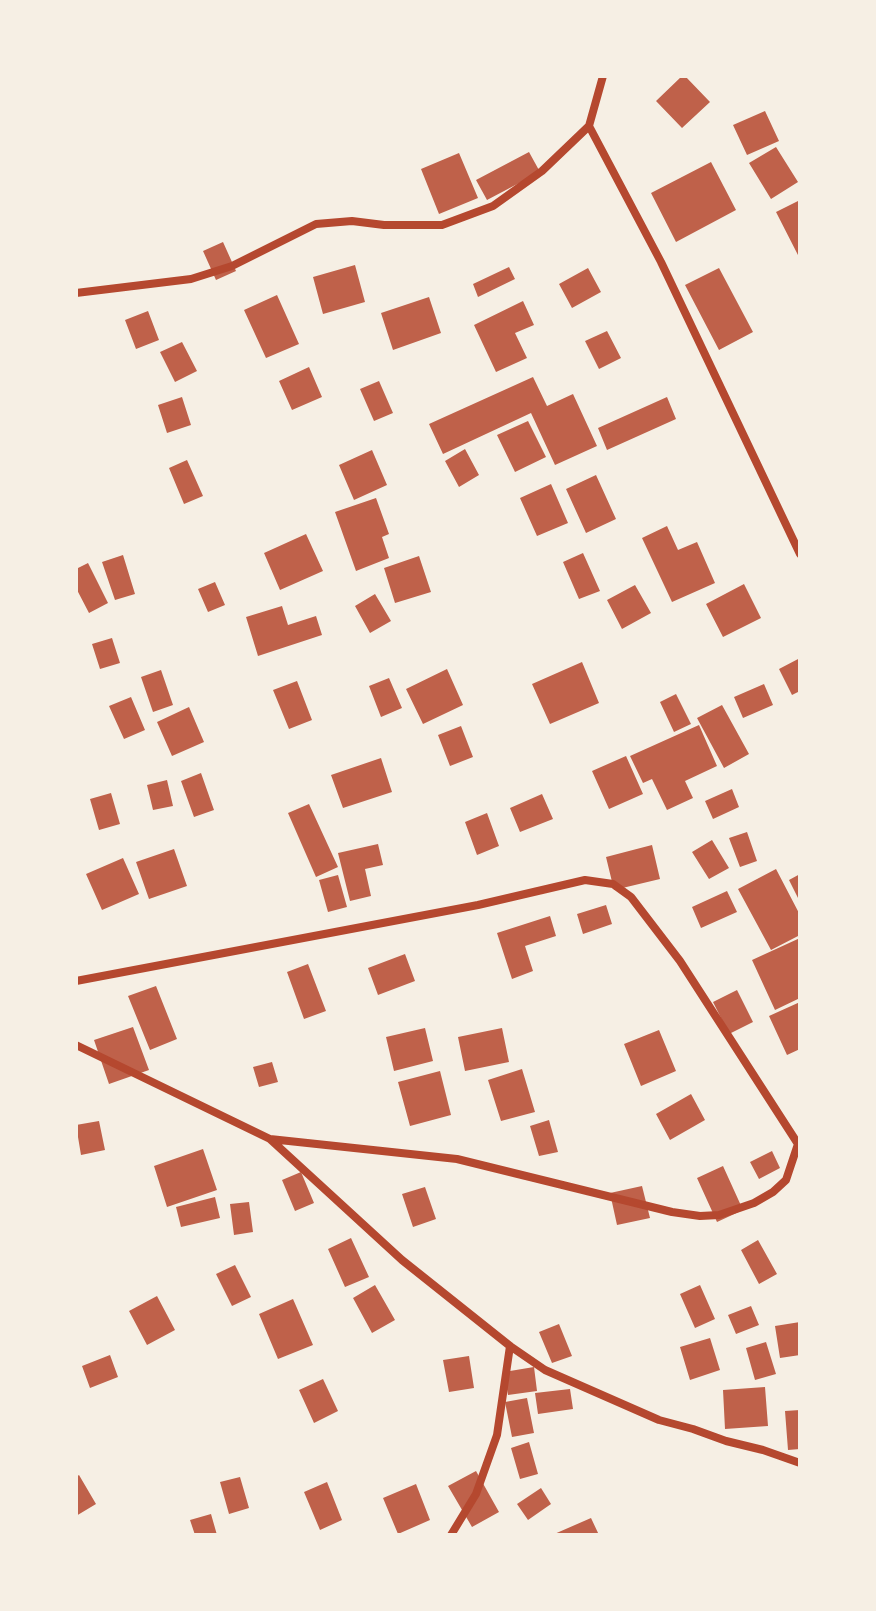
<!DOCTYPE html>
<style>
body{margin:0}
#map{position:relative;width:876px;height:1611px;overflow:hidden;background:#f6efe4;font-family:Rubik,sans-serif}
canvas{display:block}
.frame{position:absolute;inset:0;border:78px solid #f6efe4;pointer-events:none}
</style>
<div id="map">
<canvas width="876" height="1611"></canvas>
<div class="frame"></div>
</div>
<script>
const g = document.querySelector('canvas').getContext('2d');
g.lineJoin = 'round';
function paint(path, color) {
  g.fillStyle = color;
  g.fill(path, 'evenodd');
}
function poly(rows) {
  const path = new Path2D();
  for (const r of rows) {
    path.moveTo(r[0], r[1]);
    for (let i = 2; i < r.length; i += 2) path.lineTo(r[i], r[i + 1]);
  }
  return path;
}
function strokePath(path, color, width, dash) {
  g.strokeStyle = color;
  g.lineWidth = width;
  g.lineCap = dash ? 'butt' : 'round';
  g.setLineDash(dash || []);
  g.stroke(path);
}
const building = poly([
 [682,76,685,76,710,102,682,128,656,101],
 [765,111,779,141,747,155,733,125],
 [776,147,798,182,771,199,749,163],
 [529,152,540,172,487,200,476,180],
 [459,153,478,198,439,214,421,169],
 [711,162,736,210,676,242,651,193],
 [800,200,800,259,776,212],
 [223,242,236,271,216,280,203,251],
 [355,265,365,302,323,314,313,277],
 [509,267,515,279,478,297,473,284],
 [588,268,601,292,572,308,559,284],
 [719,268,753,332,719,350,685,285],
 [277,295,299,344,266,358,244,310],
 [429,297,441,333,393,350,381,313],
 [523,301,534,325,515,333,527,358,496,372,474,325],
 [148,311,159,340,136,349,125,320],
 [607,331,621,358,599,369,585,341],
 [182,342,197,371,175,382,160,352],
 [309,367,322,397,292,410,279,381],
 [533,377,547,406,573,394,597,446,555,465,531,413,443,454,429,424],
 [379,381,393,413,374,421,360,389],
 [182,397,191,425,167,433,158,405],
 [667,397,676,419,607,450,598,428],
 [528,421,546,457,515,472,497,435],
 [465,449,479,475,459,487,445,461],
 [372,450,387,485,354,500,339,465],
 [187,460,203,496,184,504,169,468],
 [596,475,616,519,586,533,566,489],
 [551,484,568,523,537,536,520,498],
 [376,498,389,534,382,537,389,558,356,571,335,512],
 [667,526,678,550,697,542,715,583,672,602,642,538],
 [306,534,323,571,280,590,264,553],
 [583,553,600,591,579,599,563,562],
 [123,555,135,594,115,600,102,562],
 [419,556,431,592,395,603,384,568],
 [88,563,108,603,89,613,76,588,76,569],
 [215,582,225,605,208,612,198,589],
 [744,584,761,618,723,637,706,604],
 [635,585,651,613,622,629,607,600],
 [375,594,391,621,370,633,355,606],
 [282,606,288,625,316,616,322,635,258,656,246,617],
 [112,638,120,663,100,669,92,644],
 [800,658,800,691,792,695,779,669],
 [582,662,599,703,550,724,532,684],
 [447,669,463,705,423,724,406,689],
 [161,670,173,705,153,712,141,677],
 [389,678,402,708,381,717,369,686],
 [297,681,312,720,289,729,273,690],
 [764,684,773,705,743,718,734,697],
 [676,694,691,724,674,732,660,702],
 [131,697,145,730,124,739,109,706],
 [722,705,749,754,724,768,697,718],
 [189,707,204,742,172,756,157,722],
 [699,725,717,766,685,781,693,798,667,810,652,779,643,783,630,756],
 [461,726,473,757,450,766,438,735],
 [626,756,643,794,609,809,592,771],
 [381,758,392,792,343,808,331,775],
 [201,773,214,810,194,817,181,781],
 [167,780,173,806,153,810,147,785],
 [732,789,739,807,713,819,705,801],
 [111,793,120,824,99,830,90,799],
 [542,794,553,819,520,832,510,808],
 [309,804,338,867,316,877,288,813],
 [487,813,499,846,477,855,465,822],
 [747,832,757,861,740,867,729,838],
 [712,840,729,868,709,879,692,852],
 [378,844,383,865,365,869,371,896,350,901,338,853],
 [652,845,660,879,614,890,606,857],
 [174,849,187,886,149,899,136,862],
 [123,858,139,894,102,910,86,874],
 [776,869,800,915,800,935,771,950,738,889],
 [800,874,800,902,789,880],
 [338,875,347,907,328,912,319,880],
 [727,891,737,912,701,928,692,907],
 [606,905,612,924,583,934,577,914],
 [550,916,556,936,525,946,533,971,512,979,497,933],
 [800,938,800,998,775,1010,752,960],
 [405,954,415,981,378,995,368,968],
 [308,964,326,1011,304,1019,287,972],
 [156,986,177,1039,150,1050,128,996],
 [737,990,753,1022,729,1034,713,1002],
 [800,1002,800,1049,787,1055,769,1016],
 [133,1027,149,1070,109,1084,94,1040],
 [425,1028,433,1061,394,1071,386,1037],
 [502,1028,509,1062,465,1071,458,1037],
 [659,1030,676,1071,641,1086,624,1044],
 [272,1062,278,1082,259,1087,253,1067],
 [522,1069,535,1112,501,1121,488,1080],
 [440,1071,451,1115,410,1126,398,1082],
 [691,1094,705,1120,670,1140,656,1114],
 [549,1120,558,1152,539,1156,530,1126],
 [99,1121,105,1150,81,1155,76,1125],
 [203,1149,217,1190,167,1207,154,1166],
 [772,1151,780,1168,759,1179,750,1162],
 [723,1166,743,1210,717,1222,697,1178],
 [301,1172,314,1203,295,1211,282,1180],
 [642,1186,650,1218,617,1225,610,1193],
 [425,1187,436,1219,413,1227,402,1194],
 [215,1197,220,1218,181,1227,176,1207],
 [249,1202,253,1232,234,1235,230,1204],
 [351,1238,369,1277,345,1287,328,1249],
 [758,1240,777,1274,759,1284,741,1250],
 [235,1265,251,1297,232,1306,216,1274],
 [375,1285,395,1320,372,1333,353,1298],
 [700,1285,715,1319,695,1328,680,1294],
 [157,1296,175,1330,147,1345,129,1311],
 [293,1299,313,1345,278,1359,259,1314],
 [751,1306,759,1325,736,1334,728,1315],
 [800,1322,800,1355,780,1358,775,1326],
 [559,1324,572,1356,552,1363,539,1332],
 [710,1338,720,1370,690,1380,680,1347],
 [766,1342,776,1374,755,1380,746,1348],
 [110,1355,118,1377,90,1388,82,1366],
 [469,1356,474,1388,449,1392,443,1360],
 [534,1367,537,1391,508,1395,504,1372],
 [323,1379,338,1411,314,1423,299,1390],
 [765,1387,768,1426,725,1429,723,1390],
 [570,1389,573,1409,538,1414,535,1393],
 [527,1398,534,1433,512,1437,505,1402],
 [800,1410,800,1449,788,1450,785,1411],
 [529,1442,538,1474,520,1479,511,1448],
 [476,1471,499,1512,472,1527,448,1486],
 [79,1475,96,1504,76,1516,76,1477],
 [240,1477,249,1508,229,1514,220,1482],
 [327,1482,342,1520,320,1530,304,1492],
 [416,1484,430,1520,398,1534,383,1498],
 [541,1488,551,1504,528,1520,517,1504],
 [211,1514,217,1535,195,1535,190,1520],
 [591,1518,599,1535,552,1535]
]);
const minor = poly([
 [603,76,589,126,661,262,800,554],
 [76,293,191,279,232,266,316,224,352,221,384,225,442,225,493,206,542,171,589,126],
 [76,981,478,905,585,880,613,884,631,897,680,961,798,1144],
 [76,1045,270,1139,402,1260,510,1346,545,1370,659,1420,693,1429,726,1441,763,1450,800,1463],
 [270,1139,457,1159,672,1212,700,1216,719,1215,754,1203,773,1192,786,1180,799,1141],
 [451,1535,476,1494,497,1435,510,1346]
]);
paint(building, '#bf614a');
strokePath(minor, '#b5482f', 8);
</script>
